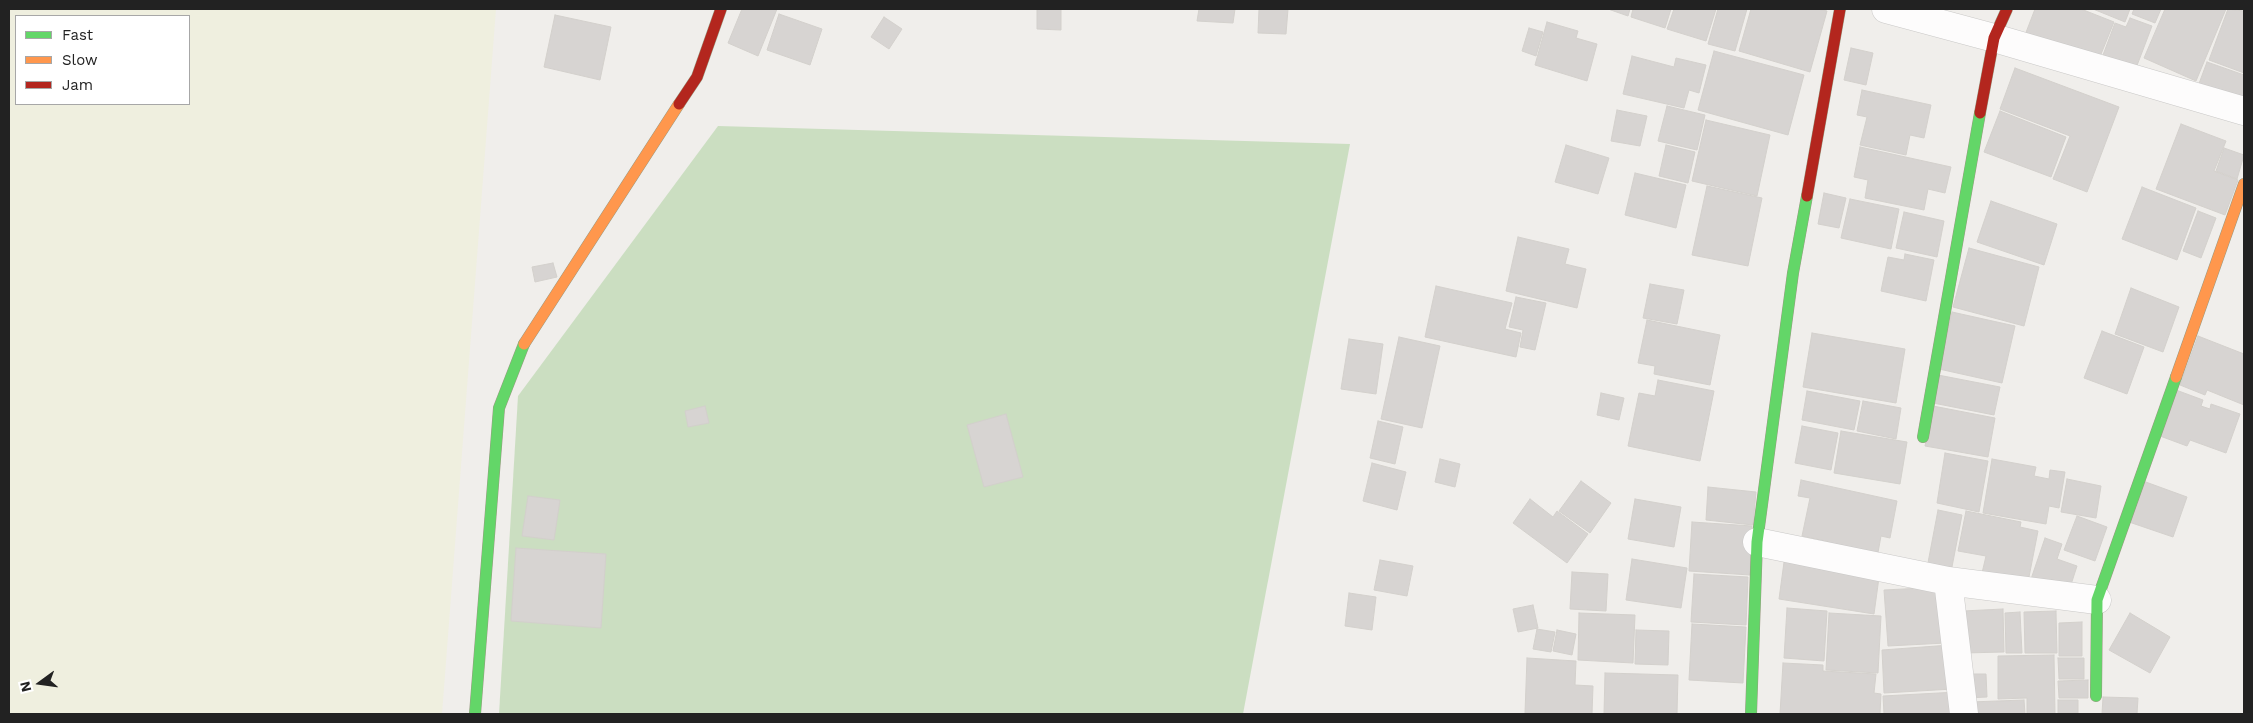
<!DOCTYPE html>
<style>
body{margin:0}
#map{position:relative;width:2253px;height:723px;overflow:hidden;background:#f0eeeb;font-family:"Work Sans",sans-serif}
canvas{display:block}
.frame{position:absolute;inset:0;border:10px solid #222;pointer-events:none}
.legend{position:absolute;left:15px;top:15px;width:175px;height:90px;box-sizing:border-box;background:#fff;border:1px solid #a7a7a7;margin:0;padding:6px 9px;list-style:none;font-size:15px;color:#222}
.legend li{display:flex;align-items:center;gap:10px;height:25px}
.legend b{width:25px;border:1px solid #a7a7a7}
.north{position:absolute;left:15px;top:658px;width:50px;height:50px;-webkit-text-stroke:4px #fff;paint-order:stroke;rotate:256deg;font-size:14px;font-weight:700;line-height:20px;text-align:center;color:#222}
.north::after{content:'';display:block;margin:auto;width:18px;height:22px;background:#222;clip-path:polygon(50% 0,100% 100%,50% 72%,0 100%)}
</style>
<div id="map">
<canvas width="2253" height="723"></canvas>
<div class="frame"></div>
<ul class="legend">
<li><b style="height:6px;background:#63d668"></b>Fast</li>
<li><b style="height:6px;background:#ff974d"></b>Slow</li>
<li><b style="height:6px;background:#b3261e"></b>Jam</li>
</ul>
<div class="north">N</div>
</div>
<script>
const g = document.querySelector('canvas').getContext('2d');
g.lineJoin = 'round';
function paint(path, color) {
  g.fillStyle = color;
  g.fill(path, 'evenodd');
}
function poly(rows) {
  const path = new Path2D();
  for (const r of rows) {
    path.moveTo(r[0], r[1]);
    for (let i = 2; i < r.length; i += 2) path.lineTo(r[i], r[i + 1]);
  }
  return path;
}
function strokePath(path, color, width, dash) {
  g.strokeStyle = color;
  g.lineWidth = width;
  g.lineCap = dash ? 'butt' : 'round';
  g.setLineDash(dash || []);
  g.stroke(path);
}
const farmland = poly([
 [9,9,496,9,442,714,9,714],
 [16,16,189,16,189,104,16,104]
]);
const forest = poly([
 [718,126,1350,144,1243,714,499,714,518,396]
]);
const building = poly([
 [742,9,777,9,758,56,728,43,742,9],
 [1037,9,1061,9,1061,30,1037,29,1037,9],
 [1199,9,1235,9,1233,23,1197,21,1199,9],
 [1259,9,1288,9,1286,34,1258,33,1259,9],
 [1608,9,1630,9,1628,16,1608,9],
 [1633,9,1671,9,1665,28,1631,17,1633,9],
 [1674,9,1716,9,1706,41,1667,29,1674,9],
 [1718,9,1747,9,1735,51,1708,44,1718,9],
 [1751,9,1818,9,1827,11,1810,72,1739,51,1751,9],
 [2035,9,2081,9,2114,22,2097,64,2025,35,2035,9],
 [2093,9,2130,9,2125,22,2093,9],
 [2134,9,2161,9,2155,23,2132,14,2134,9],
 [2165,9,2226,9,2196,81,2144,58,2165,9],
 [2228,9,2244,11,2244,73,2209,60,2228,9],
 [779,14,822,29,810,65,767,50,779,14],
 [555,15,611,27,600,80,544,67,555,15],
 [884,17,902,29,889,49,871,37,884,17],
 [2130,18,2152,26,2133,76,2100,63,2115,23,2126,27,2130,18],
 [1547,22,1578,31,1576,38,1597,44,1587,81,1535,65,1547,22],
 [1529,28,1543,32,1536,56,1522,51,1529,28],
 [1851,48,1873,53,1866,85,1844,80,1851,48],
 [1714,51,1804,75,1788,135,1698,110,1714,51],
 [1632,56,1674,67,1676,58,1706,65,1699,93,1689,90,1684,108,1623,94,1632,56],
 [2207,62,2244,75,2244,106,2197,89,2207,62],
 [2015,68,2119,107,2087,192,2053,179,2070,136,2000,109,2015,68],
 [1862,90,1931,105,1924,138,1910,135,1906,155,1860,145,1867,117,1857,115,1862,90],
 [1667,106,1705,115,1697,150,1658,141,1667,106],
 [1617,110,1647,116,1640,146,1611,141,1617,110],
 [2000,111,2066,137,2051,177,1984,152,2000,111],
 [1706,120,1770,135,1757,196,1692,181,1706,120],
 [2181,124,2226,141,2214,171,2238,180,2225,215,2156,189,2181,124],
 [1566,145,1609,158,1598,194,1555,182,1566,145],
 [1666,145,1695,152,1688,183,1659,176,1666,145],
 [1860,147,1951,167,1945,193,1928,189,1924,210,1865,198,1868,180,1854,177,1860,147],
 [2224,148,2244,155,2237,179,2216,171,2224,148],
 [1635,173,1686,185,1676,228,1625,215,1635,173],
 [1707,186,1762,198,1748,266,1692,255,1707,186],
 [2142,187,2196,208,2177,260,2122,239,2142,187],
 [1824,193,1846,198,1839,228,1818,224,1824,193],
 [1850,199,1899,209,1891,249,1841,238,1850,199],
 [1991,201,2057,224,2044,265,1977,242,1991,201],
 [2198,211,2216,218,2201,258,2183,251,2198,211],
 [1904,212,1944,221,1937,257,1896,248,1904,212],
 [1518,237,1569,249,1565,264,1586,269,1577,308,1506,291,1518,237],
 [1969,248,2039,267,2024,326,1953,307,1969,248],
 [1905,254,1934,260,1926,301,1881,291,1888,257,1904,260,1905,254],
 [553,263,557,277,535,282,532,267,553,263],
 [1650,284,1684,290,1677,324,1643,318,1650,284],
 [1436,286,1512,303,1505,329,1521,333,1516,357,1425,337,1436,286],
 [2131,288,2179,307,2163,352,2115,334,2131,288],
 [1516,297,1546,303,1535,350,1520,347,1523,330,1509,327,1516,297],
 [1952,312,2015,326,2002,383,1939,369,1952,312],
 [1647,320,1720,335,1710,385,1654,374,1655,366,1638,363,1647,320],
 [2102,331,2144,347,2127,394,2084,378,2102,331],
 [1812,333,1905,349,1896,403,1803,387,1812,333],
 [2198,336,2244,354,2244,405,2207,390,2205,395,2180,385,2198,336],
 [1399,337,1440,346,1422,428,1381,419,1399,337],
 [1349,339,1383,344,1376,394,1341,389,1349,339],
 [1938,375,2000,387,1994,415,1933,403,1938,375],
 [1658,380,1714,391,1700,461,1628,446,1639,393,1655,396,1658,380],
 [2176,390,2203,400,2201,406,2210,409,2211,404,2240,414,2226,453,2190,440,2187,446,2160,436,2176,390],
 [1807,391,1860,401,1854,430,1802,420,1807,391],
 [1601,393,1624,398,1619,420,1597,415,1601,393],
 [1863,401,1901,408,1896,439,1857,431,1863,401],
 [705,406,709,423,688,427,685,411,705,406],
 [1933,406,1995,418,1988,457,1925,446,1933,406],
 [1006,414,1023,477,984,487,967,425,1006,414],
 [1378,421,1403,427,1395,464,1370,458,1378,421],
 [1802,426,1838,433,1831,470,1795,463,1802,426],
 [1841,431,1907,442,1900,484,1834,473,1841,431],
 [1945,453,1988,461,1979,512,1937,503,1945,453],
 [1440,459,1460,464,1455,487,1435,482,1440,459],
 [1992,459,2036,467,2034,476,2049,479,2050,470,2065,472,2059,508,2049,506,2046,524,1983,513,1992,459],
 [1372,463,1406,472,1397,510,1363,501,1372,463],
 [2067,479,2101,486,2096,518,2061,512,2067,479],
 [1801,480,1897,501,1890,538,1881,536,1877,558,1829,548,1830,542,1802,536,1810,498,1798,496,1801,480],
 [1581,481,1611,503,1590,533,1559,511,1581,481],
 [2143,481,2187,497,2173,537,2129,522,2143,481],
 [1708,487,1756,492,1753,525,1706,520,1708,487],
 [528,496,560,500,554,540,522,536,528,496],
 [1530,499,1553,517,1557,511,1588,534,1567,563,1513,523,1530,499],
 [1635,499,1681,507,1674,547,1628,539,1635,499],
 [1938,510,1962,515,1951,572,1927,568,1938,510],
 [1966,511,2021,522,2020,527,2038,531,2028,582,1982,573,1986,556,1958,551,1966,511],
 [2077,516,2107,527,2095,561,2064,550,2077,516],
 [1692,522,1752,526,1750,575,1689,571,1692,522],
 [2045,538,2062,544,2057,559,2077,566,2068,594,2030,582,2045,538],
 [516,548,606,554,601,628,511,621,516,548],
 [1785,555,1880,570,1874,614,1779,599,1785,555],
 [1632,559,1687,568,1681,608,1626,600,1632,559],
 [1380,560,1413,566,1407,596,1374,590,1380,560],
 [1572,572,1608,574,1606,611,1570,609,1572,572],
 [1694,574,1748,577,1746,625,1691,622,1694,574],
 [1942,587,1946,643,1888,646,1884,590,1942,587],
 [1349,593,1376,597,1372,630,1345,626,1349,593],
 [1533,605,1538,628,1518,632,1513,609,1533,605],
 [1787,608,1827,611,1824,661,1784,658,1787,608],
 [2003,609,2004,652,1964,653,1963,611,2003,609],
 [2056,611,2057,653,2025,653,2024,612,2056,611],
 [2020,612,2022,653,2006,653,2005,613,2020,612],
 [1579,613,1635,615,1633,663,1578,660,1579,613],
 [1829,613,1881,616,1878,673,1826,670,1829,613],
 [2130,613,2170,637,2150,673,2109,650,2130,613],
 [2082,622,2082,656,2059,656,2059,623,2082,622],
 [1692,624,1746,627,1743,683,1689,680,1692,624],
 [1537,629,1555,632,1551,652,1533,649,1537,629],
 [1557,630,1576,634,1572,655,1553,651,1557,630],
 [1636,630,1669,631,1668,665,1635,664,1636,630],
 [1950,645,1953,689,1884,693,1882,650,1950,645],
 [2054,655,2055,714,2027,714,2027,698,1998,699,1998,656,2054,655],
 [1527,658,1576,661,1575,685,1593,686,1592,714,1525,713,1527,658],
 [2058,658,2084,658,2084,679,2059,679,2058,658],
 [1783,663,1823,665,1823,671,1876,674,1874,693,1881,694,1880,714,1780,714,1783,663],
 [1605,673,1678,675,1677,714,1604,714,1605,673],
 [1965,674,1986,674,1987,697,1966,698,1965,674],
 [2088,680,2088,698,2059,698,2058,681,2088,680],
 [1957,692,1958,714,1884,714,1883,696,1957,692],
 [2103,697,2138,698,2137,714,2102,714,2103,697],
 [2024,700,2025,714,1971,714,1970,702,2024,700],
 [2058,700,2078,700,2078,713,2058,713,2058,700]
]);
const street = poly([
 [1886,9,1994,38,2244,111],
 [1757,542,1948,581,1964,714],
 [1948,581,2097,600]
]);
const fast = poly([
 [1923,437,1980,113],
 [2096,696,2097,600,2176,377],
 [475,714,499,408,524,344],
 [1751,714,1757,542,1793,273,1807,196]
]);
const slow = poly([
 [524,344,679,104],
 [2176,377,2244,184]
]);
const jam = poly([
 [679,104,697,77,721,9],
 [1980,113,1994,38,2007,9],
 [1807,196,1840,9]
]);
paint(farmland, '#efefdf');
paint(forest, '#cbdec1');
paint(building, '#d7d4d2');
strokePath(building, '#d3d0cc', 1);
strokePath(street, '#c9c8c7', 29);
strokePath(fast, '#999a82', 12);
strokePath(slow, '#999a82', 12);
strokePath(jam, '#999a82', 12);
strokePath(street, '#fdfcfc', 28);
strokePath(fast, '#63d668', 11);
strokePath(slow, '#ff974d', 11);
strokePath(jam, '#b3261e', 11);
</script>
